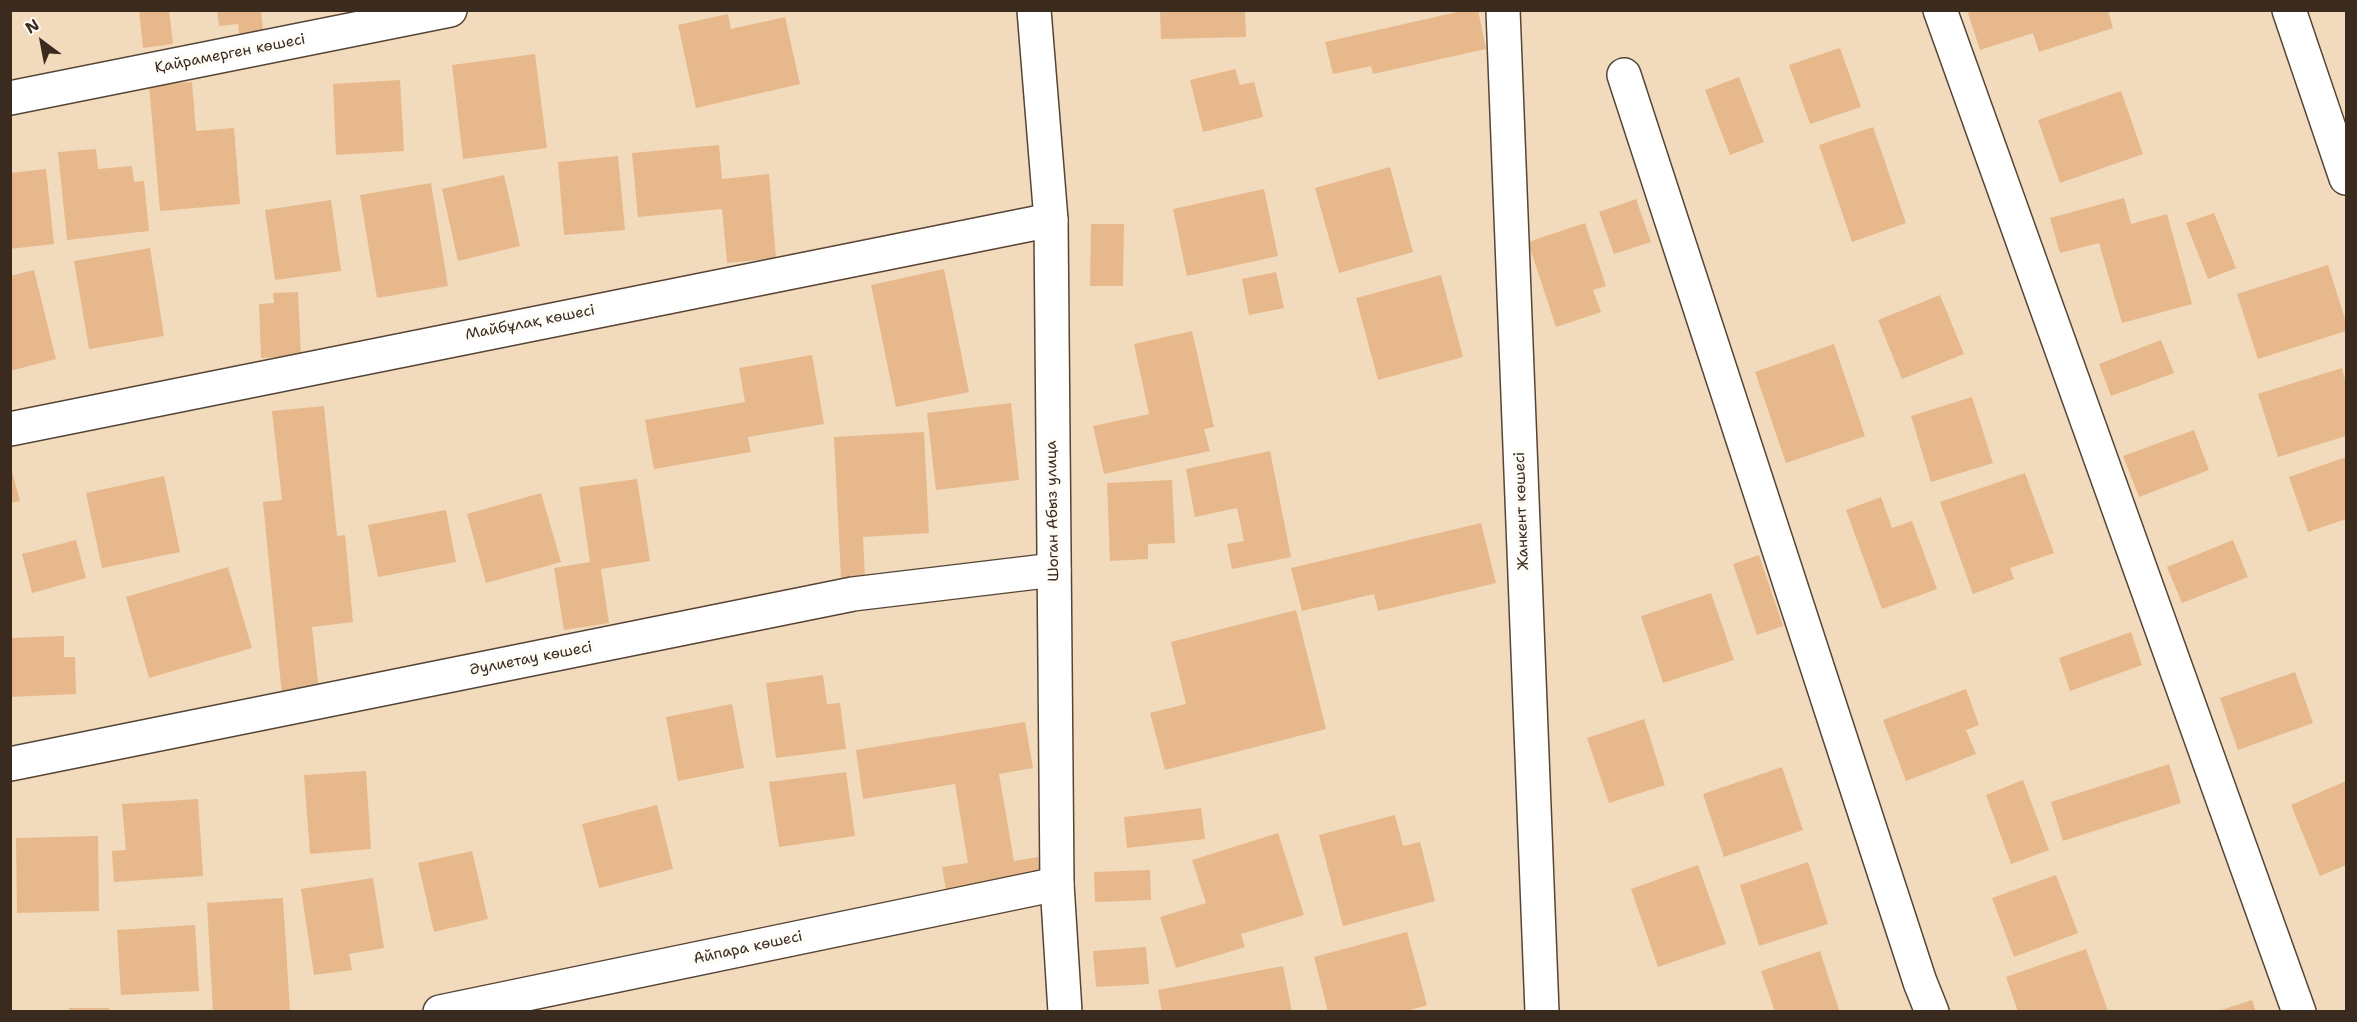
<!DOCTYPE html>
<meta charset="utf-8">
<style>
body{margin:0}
#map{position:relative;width:2357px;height:1022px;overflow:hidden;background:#f2dbbc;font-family:"Shantell Sans",sans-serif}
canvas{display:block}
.frame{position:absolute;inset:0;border:12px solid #3b2a1e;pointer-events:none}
.north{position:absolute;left:12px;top:12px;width:60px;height:60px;-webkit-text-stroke:4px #fdfcf7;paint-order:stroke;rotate:328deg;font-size:16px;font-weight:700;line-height:24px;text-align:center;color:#3b2a1e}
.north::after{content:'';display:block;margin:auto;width:21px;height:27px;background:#3b2a1e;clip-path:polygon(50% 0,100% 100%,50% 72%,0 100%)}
</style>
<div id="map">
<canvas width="2357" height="1022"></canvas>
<div class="frame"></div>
<div class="north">N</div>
</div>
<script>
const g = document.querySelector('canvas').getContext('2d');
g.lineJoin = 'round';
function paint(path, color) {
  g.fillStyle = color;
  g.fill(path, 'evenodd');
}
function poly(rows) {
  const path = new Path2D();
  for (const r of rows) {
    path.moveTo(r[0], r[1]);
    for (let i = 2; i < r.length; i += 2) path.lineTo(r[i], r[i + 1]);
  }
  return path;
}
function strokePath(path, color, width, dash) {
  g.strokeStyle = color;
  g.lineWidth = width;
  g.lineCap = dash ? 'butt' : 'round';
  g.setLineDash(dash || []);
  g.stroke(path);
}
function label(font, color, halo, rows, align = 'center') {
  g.font = font + ' "Shantell Sans",sans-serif';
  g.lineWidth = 6;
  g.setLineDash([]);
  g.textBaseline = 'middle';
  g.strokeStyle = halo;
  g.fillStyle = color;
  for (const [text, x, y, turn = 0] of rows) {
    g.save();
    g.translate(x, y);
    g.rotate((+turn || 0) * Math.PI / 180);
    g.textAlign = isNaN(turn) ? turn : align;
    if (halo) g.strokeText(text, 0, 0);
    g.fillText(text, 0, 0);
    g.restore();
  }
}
const building = poly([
 [139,10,169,10,173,44,143,48],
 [217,10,261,10,263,31,239,34,238,24,219,26],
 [1160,10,1245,10,1246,37,1161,39],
 [1466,10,1478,10,1486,49,1373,74,1371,66,1333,74,1325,42],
 [1967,10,2108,10,2113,28,2039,52,2033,33,1980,50],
 [728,14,731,29,785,17,800,84,696,108,678,25],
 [1840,48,1861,107,1810,124,1789,65],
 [535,54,547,148,463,159,452,65],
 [1235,69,1240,85,1254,82,1263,117,1203,132,1190,80],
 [1739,77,1764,142,1730,155,1705,90],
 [400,80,404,151,336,155,333,84],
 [192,82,196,131,234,128,240,204,160,211,149,85],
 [2121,91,2143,154,2060,183,2038,120],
 [1873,127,1906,223,1852,242,1819,145],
 [719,145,722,179,769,174,776,258,727,263,722,209,638,217,632,153],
 [96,149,98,169,132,166,134,182,144,181,149,231,67,240,58,152],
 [618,156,625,230,564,235,558,162],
 [1390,167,1413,252,1339,273,1315,188],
 [46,169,54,244,10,249,10,173],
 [504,175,520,246,458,261,442,189],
 [431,183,448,286,377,298,360,195],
 [1264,189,1278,256,1187,276,1173,209],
 [2124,198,2131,224,2167,214,2192,304,2122,323,2099,243,2060,253,2050,218],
 [1636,199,1651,242,1614,254,1599,212],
 [331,200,341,271,275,280,265,210],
 [2214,213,2236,268,2208,279,2186,223],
 [1585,223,1606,286,1593,290,1601,312,1556,327,1528,242],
 [1091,224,1124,224,1123,286,1090,286],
 [150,248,164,336,89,349,74,261],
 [2328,265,2346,322,2346,331,2258,359,2237,294],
 [944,269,969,392,896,407,871,285],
 [34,270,56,359,10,371,10,276],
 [1276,272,1284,308,1249,315,1242,279],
 [1441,275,1463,357,1378,380,1356,298],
 [298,292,301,356,261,358,259,304,274,303,273,293],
 [1940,295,1964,354,1902,379,1878,320],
 [1192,331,1214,427,1204,429,1210,451,1104,474,1093,426,1149,414,1134,344],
 [2161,340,2174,373,2111,396,2099,364],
 [1834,344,1865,436,1786,463,1755,372],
 [812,355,824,424,748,437,751,452,654,469,645,420,745,402,739,368],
 [2342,368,2346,383,2346,436,2278,457,2258,394],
 [1972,397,1993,463,1931,482,1911,416],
 [1011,403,1019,480,936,490,927,413],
 [324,406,337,536,345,535,353,622,312,627,319,691,282,695,263,502,282,500,272,411],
 [2194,430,2209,470,2139,497,2123,456],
 [924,432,929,533,863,537,865,577,841,578,834,437],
 [1270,451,1291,557,1232,569,1227,544,1244,541,1237,508,1195,517,1186,469],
 [2346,457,2346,519,2308,532,2289,477],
 [10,464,20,501,10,503],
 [2025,473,2054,553,2010,568,2014,579,1973,594,1940,502],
 [164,476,180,552,102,568,86,493],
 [637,479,650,561,601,569,609,623,564,630,554,568,590,562,579,487],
 [1172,480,1175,543,1148,544,1148,559,1110,561,1107,483],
 [541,493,561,562,486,583,467,514],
 [1881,497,1892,528,1912,521,1937,589,1882,609,1846,510],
 [446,510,456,562,378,577,368,525],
 [1481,523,1496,583,1378,611,1374,594,1302,611,1291,568],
 [76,540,86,578,32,593,22,554],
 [2233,540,2248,577,2182,603,2167,567],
 [1759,555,1783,626,1757,635,1733,564],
 [228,567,252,648,149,678,126,597],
 [1711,593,1734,660,1663,683,1641,616],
 [1296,610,1326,729,1165,770,1150,713,1186,704,1171,642],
 [2131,632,2142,665,2070,691,2059,658],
 [64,636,64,657,75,657,76,694,10,697,10,638],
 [2295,672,2313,723,2238,750,2220,698],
 [823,675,827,704,840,703,846,749,776,758,766,683],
 [1966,689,1979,725,1966,730,1976,754,1906,781,1883,720],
 [732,704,744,768,678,781,666,717],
 [1644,719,1665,785,1609,803,1587,738],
 [1025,722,1033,768,999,774,1014,861,1038,857,1041,874,946,890,942,867,968,863,955,784,863,799,856,750],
 [2169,764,2181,803,2063,841,2051,802],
 [1782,767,1803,830,1724,857,1703,794],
 [366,771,371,849,310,854,304,775],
 [846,772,855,836,779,847,769,782],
 [2023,780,2049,850,2011,864,1986,795],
 [2346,781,2346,865,2320,876,2291,805],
 [198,799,203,876,114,882,112,851,126,850,122,804],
 [657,805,673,869,599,888,582,824],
 [1201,808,1205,839,1127,848,1124,817],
 [1395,815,1403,846,1420,842,1435,901,1343,926,1319,835],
 [1278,833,1304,915,1241,934,1245,947,1176,968,1160,917,1206,903,1192,860],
 [98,836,99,911,17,913,16,838],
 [472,851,488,919,434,932,418,863],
 [1808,862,1828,924,1759,946,1740,885],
 [1698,865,1726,944,1658,967,1631,889],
 [1150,870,1151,900,1095,902,1094,872],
 [2056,875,2078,933,2014,957,1992,898],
 [373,878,384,948,349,954,352,970,314,975,301,889],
 [283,898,290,1012,213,1012,207,903],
 [195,925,199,991,121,995,117,930],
 [1407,932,1427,1005,1404,1012,1328,1012,1314,957],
 [1146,947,1149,984,1096,987,1093,951],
 [2086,949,2108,1011,2018,1012,2006,977],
 [1820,951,1839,1010,1834,1012,1775,1012,1761,971],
 [1283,966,1292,1012,1162,1012,1158,990],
 [2252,1000,2256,1012,2218,1012,2218,1011],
 [69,1008,109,1008,109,1012,69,1012]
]);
const street = poly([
 [1503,10,1542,1012],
 [1940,10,2299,1012],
 [2289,10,2346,178],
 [1624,75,1920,982,1932,1012],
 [10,98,450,10],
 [10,429,1051,220],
 [10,764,853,594,1054,570],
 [440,1012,1057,884]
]);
const secondary = poly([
 [1034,10,1051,220,1057,884,1065,1012]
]);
const streetNames = [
 ["Қайрамерген көшесі",230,54,-11],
 ["Майбұлақ көшесі",530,323,-11],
 ["Шоган Абыз улица",1053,511,-91],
 ["Жанкент көшесі",1522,511,-92],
 ["Әулиетау көшесі",531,659,-11],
 ["Айпара көшесі",748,948,-12]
];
paint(building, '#e7b88b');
strokePath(street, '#564536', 36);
strokePath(secondary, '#564536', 36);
strokePath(street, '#fff', 33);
strokePath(secondary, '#fff', 33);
label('15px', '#3b2a1e', '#fdfcf7', streetNames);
</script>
